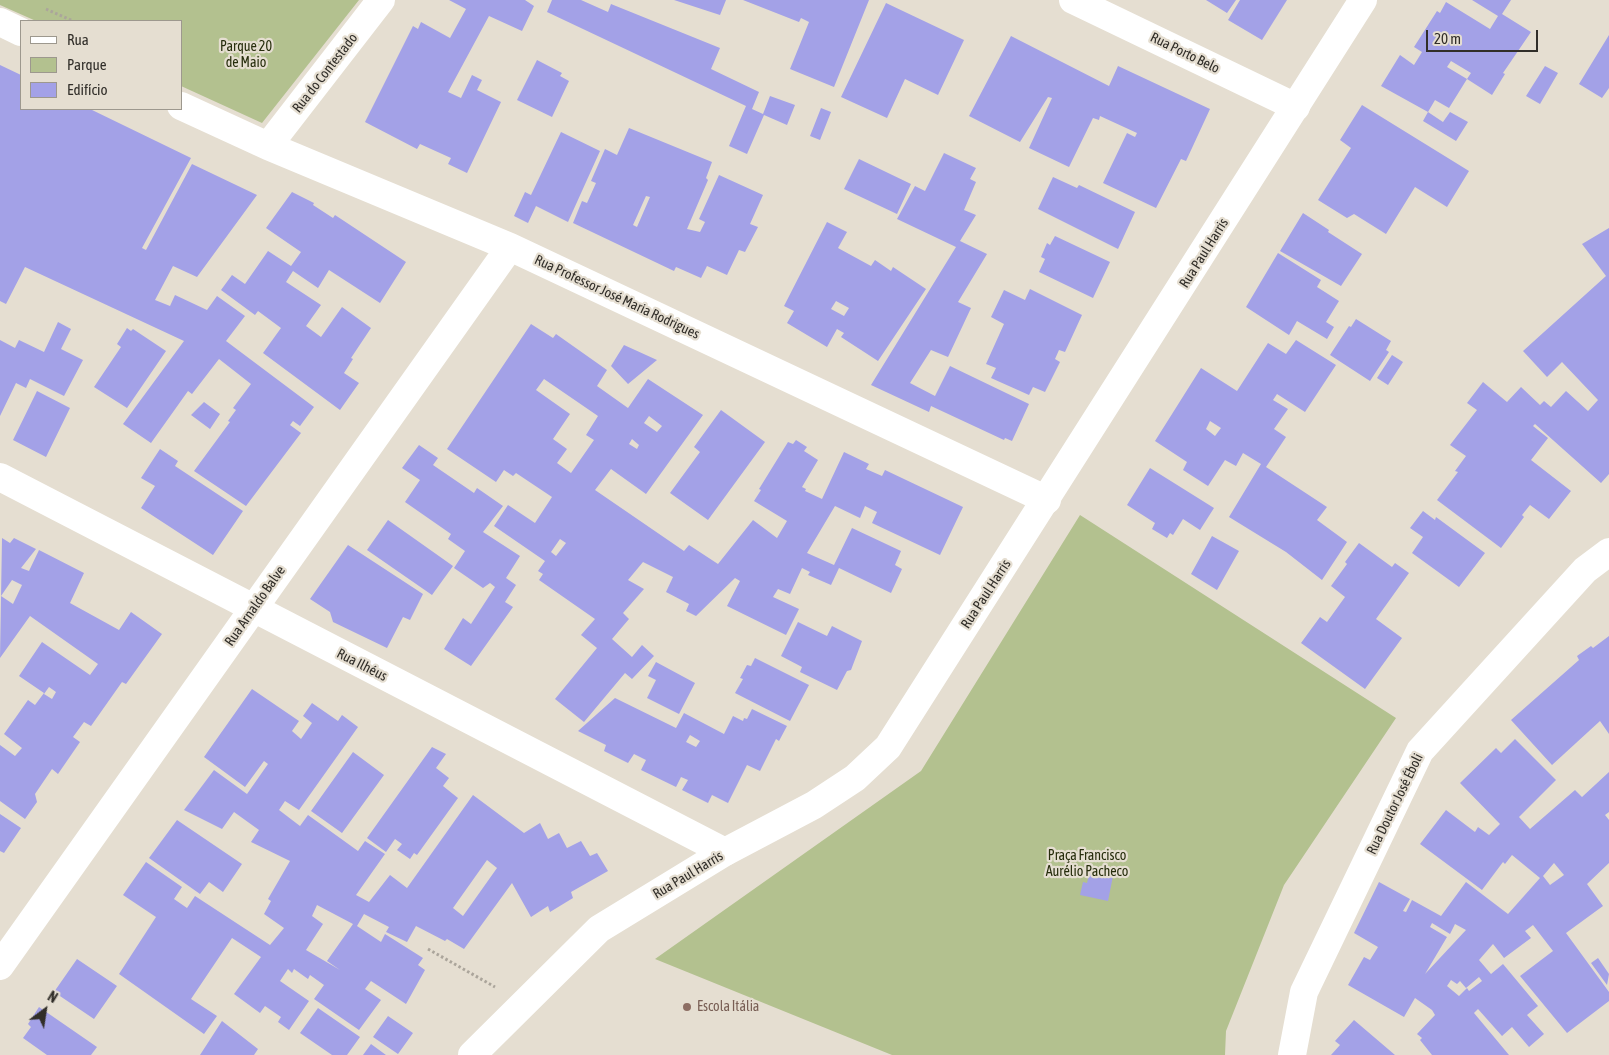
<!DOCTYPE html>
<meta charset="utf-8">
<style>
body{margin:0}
#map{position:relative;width:1609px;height:1055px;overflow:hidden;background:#e5ded1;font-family:"Asap Condensed",sans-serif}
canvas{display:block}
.legend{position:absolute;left:20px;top:20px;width:162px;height:90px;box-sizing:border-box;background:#e5ded1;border:1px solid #9d988e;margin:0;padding:6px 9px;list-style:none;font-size:15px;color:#312e29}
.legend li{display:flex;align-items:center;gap:10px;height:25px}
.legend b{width:25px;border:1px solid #9d988e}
.north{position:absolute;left:20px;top:985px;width:50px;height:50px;-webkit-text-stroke:4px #e5ded1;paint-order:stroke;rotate:31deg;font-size:14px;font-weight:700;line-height:20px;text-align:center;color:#312e29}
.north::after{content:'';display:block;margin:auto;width:18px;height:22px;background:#312e29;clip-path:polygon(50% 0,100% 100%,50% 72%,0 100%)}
.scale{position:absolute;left:1426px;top:30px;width:112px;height:22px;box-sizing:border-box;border:2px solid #312e29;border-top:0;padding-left:6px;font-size:15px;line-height:18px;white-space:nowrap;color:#312e29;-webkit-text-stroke:4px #e5ded1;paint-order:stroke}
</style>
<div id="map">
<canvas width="1609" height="1055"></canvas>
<ul class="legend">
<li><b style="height:6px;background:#fff"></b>Rua</li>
<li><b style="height:14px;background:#b3c18f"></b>Parque</li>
<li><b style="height:14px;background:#a3a1e7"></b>Edifício</li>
</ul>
<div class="north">N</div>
<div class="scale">20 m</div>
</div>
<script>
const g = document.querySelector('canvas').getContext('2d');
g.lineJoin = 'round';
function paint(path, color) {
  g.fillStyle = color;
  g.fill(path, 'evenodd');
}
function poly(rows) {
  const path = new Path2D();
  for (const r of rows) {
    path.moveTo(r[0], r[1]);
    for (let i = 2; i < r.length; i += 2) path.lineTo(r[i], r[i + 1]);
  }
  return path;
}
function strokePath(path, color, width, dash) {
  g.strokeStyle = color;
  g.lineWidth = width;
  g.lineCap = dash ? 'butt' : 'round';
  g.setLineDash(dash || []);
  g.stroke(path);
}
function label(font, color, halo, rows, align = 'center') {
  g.font = font + ' "Asap Condensed",sans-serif';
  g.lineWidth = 4.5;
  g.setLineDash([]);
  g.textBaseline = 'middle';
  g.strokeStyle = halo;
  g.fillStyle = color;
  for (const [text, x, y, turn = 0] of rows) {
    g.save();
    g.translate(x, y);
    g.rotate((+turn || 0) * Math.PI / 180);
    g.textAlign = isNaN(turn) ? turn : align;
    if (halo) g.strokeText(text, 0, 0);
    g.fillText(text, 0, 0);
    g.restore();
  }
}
const green = poly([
 [0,0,359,0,262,123,181,86,181,21,36,21,0,5],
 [1080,515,1396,718,1284,885,1226,1031,1225,1055,892,1055,655,959,921,771]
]);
const building = poly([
 [449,0,525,0,534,6,522,31,489,16,448,92,461,98,472,75,482,80,477,90,501,102,467,173,448,164,451,158,420,144,417,149,365,122,413,26,418,29,421,22,450,38,466,9],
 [552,0,581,0,608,12,611,4,720,48,711,69,759,92,752,109,763,114,770,96,795,105,787,125,764,115,747,154,729,146,746,106,547,12],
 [674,0,726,0,720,15],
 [743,0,869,0,834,87,790,69,809,22,801,18,799,22],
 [1206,0,1236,0,1227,13],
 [1240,0,1287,0,1262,40,1228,20],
 [1472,0,1511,0,1502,14,1531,32,1503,73,1505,74,1492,95,1467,79,1449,108,1435,100,1428,112,1381,86,1400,55,1414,65,1422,52,1414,47,1437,11,1440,13,1446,2,1490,29,1498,16],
 [1451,61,1471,73,1467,79,1447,67],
 [886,3,964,40,938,95,905,79,887,118,841,97],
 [1609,35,1609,88,1602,98,1579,84],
 [1011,36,1109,86,1118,66,1210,109,1186,161,1181,159,1156,208,1103,183,1127,133,1135,137,1137,133,1100,116,1099,120,1093,118,1069,167,1029,148,1052,98,1048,97,1020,142,969,116],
 [537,60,562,73,560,76,569,81,552,117,517,100],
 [0,65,21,75,21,109,90,109,191,158,142,248,146,250,192,164,257,195,197,277,173,266,155,300,170,306,175,295,207,310,217,296,245,316,226,341,314,407,300,426,293,421,290,425,301,433,246,506,194,471,230,422,228,421,236,410,233,408,251,384,219,359,192,394,188,391,151,443,123,424,184,341,25,267,6,304,0,301],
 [1545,66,1558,73,1540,104,1526,96],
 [1362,105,1469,171,1447,207,1415,187,1386,234,1354,214,1347,218,1318,200,1351,148,1340,140],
 [821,108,831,112,820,140,810,136],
 [1428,112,1443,122,1450,112,1468,122,1456,141,1423,121],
 [629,128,712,162,706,178,708,180,687,229,700,232,705,222,699,219,719,175,763,195,750,224,758,227,745,252,739,250,727,275,707,266,701,278,676,267,674,271,573,223,582,201,587,203,596,183,591,181,605,149,617,155],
 [646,196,650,197,637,227,633,225],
 [561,132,600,151,568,222,536,206,528,223,514,216,525,192,531,195],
 [944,153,976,168,970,179,976,182,964,210,976,215,960,241,987,254,958,302,971,308,948,357,931,350,910,383,935,396,950,366,1029,404,1012,441,1005,438,1004,440,931,406,929,412,871,385,956,247,897,219,915,186,925,191],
 [859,159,911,184,897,214,844,189],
 [1053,177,1077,188,1079,185,1135,212,1118,249,1038,209],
 [292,192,314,203,313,205,333,218,335,215,406,262,380,303,329,270,318,288,293,271,286,282,321,305,306,326,321,337,342,307,371,328,351,358,353,359,344,373,359,383,340,410,263,353,281,328,258,311,255,315,221,290,232,275,245,284,268,251,291,266,301,252,266,228],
 [1303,213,1329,230,1328,232,1362,254,1341,286,1280,251],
 [827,222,847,232,838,248,871,266,875,260,891,271,893,267,926,289,878,361,841,337,844,333,837,329,827,347,787,323,794,311,784,306],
 [836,301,849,308,844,316,831,309],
 [1609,228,1609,474,1601,483,1535,424,1533,426,1548,438,1531,460,1571,491,1549,519,1530,505,1522,515,1524,517,1501,548,1437,500,1458,472,1455,471,1466,456,1450,445,1477,410,1467,403,1483,382,1507,402,1521,387,1540,405,1544,401,1551,407,1566,391,1588,411,1598,400,1562,362,1547,377,1523,351,1606,276,1582,244],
 [1055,236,1110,262,1093,298,1039,272,1045,259,1041,257,1047,243,1050,245],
 [1278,253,1321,280,1317,287,1339,301,1326,322,1334,327,1327,339,1297,321,1289,335,1246,307],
 [1030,289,1082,315,1065,352,1059,350,1055,359,1060,362,1045,392,1033,387,1029,395,991,378,996,368,986,364,1004,324,991,317,1004,290,1025,300],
 [1356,319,1391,341,1386,350,1389,352,1370,381,1330,355,1349,326,1351,327],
 [58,322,71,329,61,349,83,360,64,396,30,379,26,388,16,383,0,416,0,340,15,348,19,340,44,352],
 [531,324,553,338,556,334,607,370,597,386,628,408,648,379,703,415,646,494,611,469,595,490,684,551,689,545,718,564,753,520,777,538,787,521,754,501,761,490,759,489,788,442,793,444,796,440,807,447,804,451,818,460,802,487,806,489,805,491,822,499,844,452,869,464,866,469,882,476,885,470,963,507,940,555,872,523,877,512,865,506,860,518,835,506,807,553,834,565,852,528,901,551,895,565,902,569,891,593,839,568,831,585,808,575,810,572,802,568,790,594,778,589,773,597,799,609,786,635,727,606,740,581,735,578,696,616,686,611,689,604,666,592,673,577,643,562,628,580,644,589,623,613,629,619,612,639,632,657,642,645,654,656,632,679,625,673,584,722,555,699,597,648,581,635,595,619,539,580,543,574,538,571,545,561,494,526,508,505,535,523,552,497,516,473,513,476,504,470,496,482,447,449],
 [544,379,598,416,586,435,594,440,571,473,557,463,567,449,553,439,570,414,536,390],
 [649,416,662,426,657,432,644,423],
 [632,439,639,445,637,449,629,444],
 [560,539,566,543,556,556,551,552],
 [127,328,131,331,133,329,166,351,127,408,94,387,121,347,117,344],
 [1296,340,1336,365,1305,412,1277,394,1273,400,1288,409,1274,429,1286,437,1266,467,1327,507,1317,520,1347,542,1322,580,1286,552,1229,517,1261,464,1243,453,1236,466,1225,460,1208,486,1183,470,1187,462,1155,441,1201,368,1237,391,1268,343,1286,354],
 [1210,421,1221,428,1215,436,1206,429],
 [624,345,657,360,628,384,611,366],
 [1392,355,1403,362,1388,385,1377,378],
 [37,391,70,408,46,457,13,440],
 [204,402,220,414,210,429,191,415],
 [721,410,765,442,708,520,670,493,700,452,694,447],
 [419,445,438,458,433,465,474,493,477,488,503,506,483,532,520,556,506,578,516,585,505,602,513,607,471,666,444,649,463,618,471,624,495,587,490,583,483,588,454,568,465,551,448,539,451,534,405,502,420,480,402,468],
 [160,449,178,461,175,466,243,511,213,555,141,508,155,486,141,478],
 [1150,468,1214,508,1200,530,1183,519,1173,535,1170,533,1167,538,1152,529,1155,523,1127,505],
 [1423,511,1435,520,1436,517,1485,553,1459,587,1412,553,1423,537,1410,528],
 [388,520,453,566,432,595,367,550],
 [1212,536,1239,551,1217,590,1191,574],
 [2,538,10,543,14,538,36,549,21,568,29,571,39,550,84,573,70,603,119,630,131,612,162,634,126,684,122,682,91,726,84,722,73,737,80,742,58,774,52,769,35,794,37,802,25,819,0,801,0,745,15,756,22,748,4,734,28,700,35,705,44,693,19,676,42,642,90,675,98,664,30,616,0,658],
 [12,580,22,585,13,604,1,596],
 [49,687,56,692,52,699,44,694],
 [1359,543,1392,567,1395,563,1409,573,1376,619,1402,638,1365,689,1301,643,1320,617,1327,622,1345,597,1331,586,1347,564,1345,562],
 [348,545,423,594,410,620,403,617,387,648,333,622,330,612,310,599],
 [798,622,827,636,832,626,862,641,851,670,847,671,837,690,800,672,802,667,781,656],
 [1609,636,1609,734,1600,721,1552,765,1511,720,1579,660,1577,656,1591,646,1593,648],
 [755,658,809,685,790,721,735,693,743,679,740,678,747,665,751,666],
 [656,662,695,683,679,714,647,698,656,680,648,676],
 [252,689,299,721,292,731,301,739,312,723,303,716,312,703,338,721,342,715,358,727,299,810,285,801,279,810,300,826,308,815,358,851,365,841,385,854,356,895,369,902,390,875,407,888,473,795,524,833,540,823,548,839,559,833,567,848,581,841,590,856,597,853,608,871,571,892,573,898,550,912,548,906,531,917,512,883,464,949,447,939,445,941,416,926,407,942,386,932,389,927,364,914,357,926,381,942,385,934,423,958,418,965,425,970,406,1004,371,981,365,989,381,1000,359,1030,314,999,324,985,310,975,308,979,294,969,292,973,288,969,280,981,309,1001,289,1030,278,1022,281,1017,265,1006,260,1013,234,994,261,957,232,938,191,999,217,1016,204,1034,119,974,156,917,123,895,146,862,182,887,174,899,187,908,195,896,270,945,284,928,264,914,271,901,268,899,290,861,251,842,259,830,234,812,222,829,184,810,214,770,247,794,268,764,264,761,245,787,204,757],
 [487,860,497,868,463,916,453,908],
 [317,905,353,924,327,961,340,970,306,950,323,924,312,916],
 [615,698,676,728,684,713,724,734,733,716,743,721,744,718,747,719,752,709,787,726,779,741,776,739,760,771,747,765,728,803,712,795,708,803,682,790,688,780,681,777,676,787,641,770,646,760,634,754,628,763,604,751,606,745,578,731],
 [690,735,700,741,696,747,686,742],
 [1515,739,1556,780,1519,817,1530,829,1575,790,1582,797,1609,772,1609,812,1605,815,1609,820,1609,863,1587,884,1603,906,1566,933,1609,992,1609,1001,1567,1033,1520,976,1553,951,1533,925,1525,931,1531,938,1504,958,1493,944,1479,960,1491,974,1503,964,1538,1006,1527,1015,1544,1034,1529,1047,1512,1027,1502,1036,1478,1009,1474,1013,1509,1055,1432,1055,1420,1040,1422,1038,1417,1034,1435,1015,1432,1010,1415,998,1404,1017,1348,985,1364,957,1370,960,1378,947,1354,933,1379,882,1410,899,1403,911,1406,912,1412,900,1441,916,1466,882,1508,914,1540,878,1512,855,1505,864,1503,862,1482,890,1420,844,1446,810,1475,832,1478,827,1489,835,1500,824,1460,783,1496,748,1501,753],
 [1554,863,1564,875,1550,885,1543,876],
 [1432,923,1450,934,1455,924,1466,930,1425,974,1447,937,1430,927],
 [1479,977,1482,981,1469,991,1467,988,1459,996,1447,986,1451,980,1457,984,1460,981,1466,988],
 [432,747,446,754,436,768,449,778,443,786,458,798,417,855,414,853,410,859,397,850,402,844,395,839,386,852,367,838],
 [353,752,384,775,342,833,311,811],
 [0,814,21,828,4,853,0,851],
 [177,820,242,864,223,892,209,882,200,894,149,858],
 [1091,866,1114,871,1108,901,1080,895,1083,882,1087,883],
 [1598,958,1609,974,1607,985,1591,963],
 [77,959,117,986,94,1019,54,992],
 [39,1007,97,1047,91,1055,47,1055,23,1038,31,1027,28,1024],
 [318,1008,360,1037,347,1055,332,1055,300,1033],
 [388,1016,413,1033,398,1054,373,1037],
 [1354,1020,1395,1055,1331,1055,1340,1045,1335,1041],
 [222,1021,258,1049,254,1055,200,1055],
 [371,1044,386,1055,363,1055]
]);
const path = poly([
 [46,9,73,21],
 [428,949,495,987]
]);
const street = poly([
 [1073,0,1296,107],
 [0,22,21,32],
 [181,106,268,146,510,247,1047,500],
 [268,146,381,0],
 [0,477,725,852],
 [0,966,510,247],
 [1292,1055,1304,992,1420,751,1585,570,1609,552]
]);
const secondary = poly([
 [472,1055,599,929,725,852,814,805,855,778,888,747,1363,0]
]);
const markers = [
 [687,1007,5,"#8d6e63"]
];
const parkNames = [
 ["Parque 20",246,47],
 ["de Maio",246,63],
 ["Praça Francisco",1087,856],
 ["Aurélio Pacheco",1087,872]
];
const streetNames = [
 ["Rua Porto Belo",1185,53,26],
 ["Rua do Contestado",325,73,-52],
 ["Rua Paul Harris",1204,253,-58],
 ["Rua Professor José Maria Rodrigues",617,297,25],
 ["Rua Paul Harris",986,594,-57],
 ["Rua Arnaldo Balve",255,606,-55],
 ["Rua Ilhéus",362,665,27],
 ["Rua Doutor José Éboli",1395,804,-64],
 ["Rua Paul Harris",688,875,-31]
];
const educationNames = [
 ["Escola Itália",697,1007]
];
paint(green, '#b3c18f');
paint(building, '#a3a1e7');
strokePath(path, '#aba59b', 3, [2.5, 2.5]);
strokePath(street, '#fff', 28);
strokePath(secondary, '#fff', 28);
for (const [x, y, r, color] of markers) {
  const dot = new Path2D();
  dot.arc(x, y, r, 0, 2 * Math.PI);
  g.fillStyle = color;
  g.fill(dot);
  strokePath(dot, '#e5ded1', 2);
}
label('14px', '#262d0c', '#e5ded1', parkNames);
label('14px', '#312e29', '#e5ded1', streetNames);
label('14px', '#785e54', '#e5ded1', educationNames, 'left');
</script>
